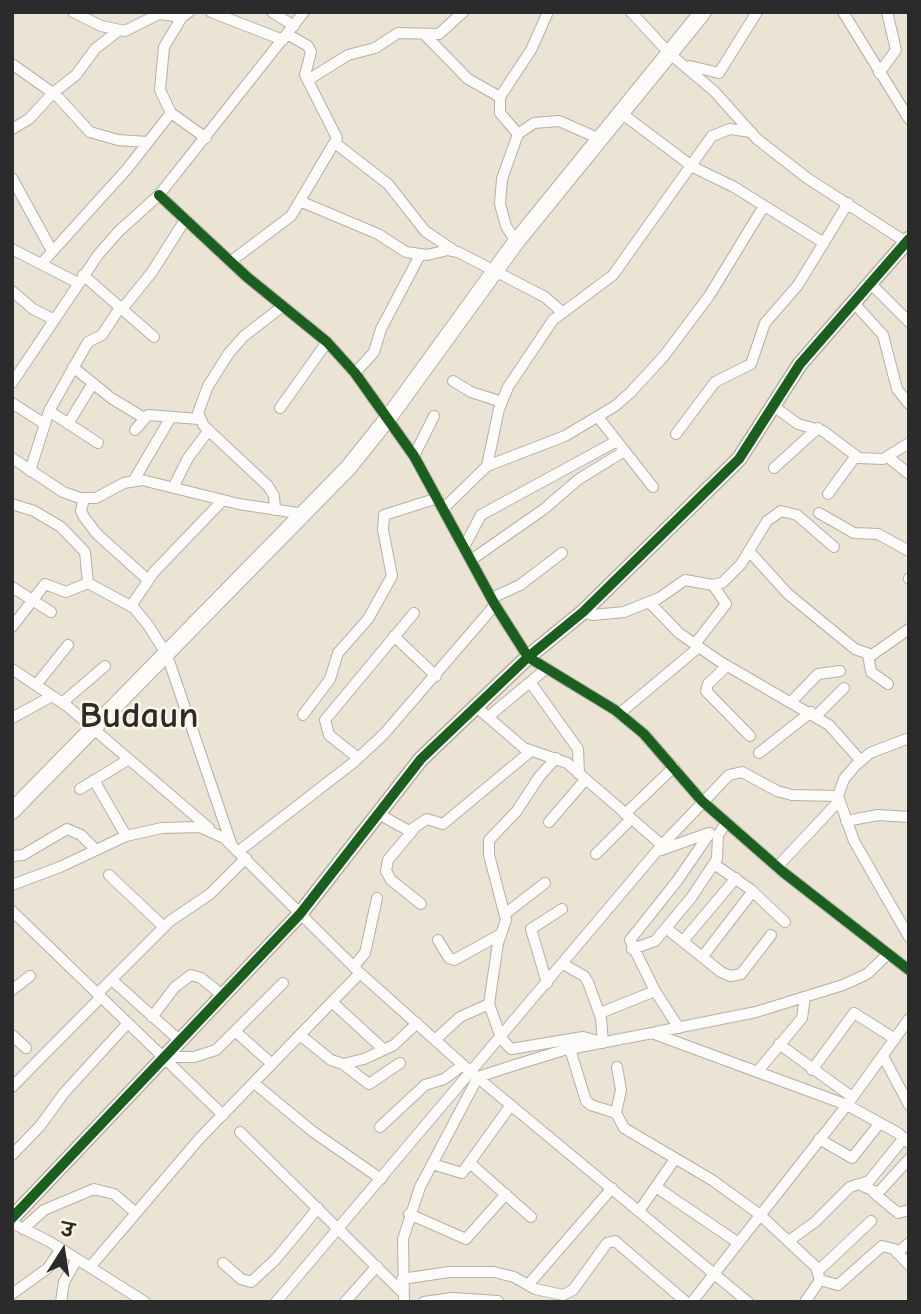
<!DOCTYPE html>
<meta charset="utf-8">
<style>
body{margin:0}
#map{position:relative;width:921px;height:1314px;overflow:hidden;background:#ebe3d4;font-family:"Comic Neue","Playpen Sans Deva",sans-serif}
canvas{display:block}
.frame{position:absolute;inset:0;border:14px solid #2b2b2b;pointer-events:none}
.north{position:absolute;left:28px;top:1216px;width:70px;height:70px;-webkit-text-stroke:5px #fcf5e5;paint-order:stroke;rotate:12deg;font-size:19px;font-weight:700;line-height:28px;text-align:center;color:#2b2b2b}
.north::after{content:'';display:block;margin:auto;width:24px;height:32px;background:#2b2b2b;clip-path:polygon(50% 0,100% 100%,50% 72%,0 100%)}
</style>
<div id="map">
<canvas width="921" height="1314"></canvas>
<div class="frame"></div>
<div class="north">उ</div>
</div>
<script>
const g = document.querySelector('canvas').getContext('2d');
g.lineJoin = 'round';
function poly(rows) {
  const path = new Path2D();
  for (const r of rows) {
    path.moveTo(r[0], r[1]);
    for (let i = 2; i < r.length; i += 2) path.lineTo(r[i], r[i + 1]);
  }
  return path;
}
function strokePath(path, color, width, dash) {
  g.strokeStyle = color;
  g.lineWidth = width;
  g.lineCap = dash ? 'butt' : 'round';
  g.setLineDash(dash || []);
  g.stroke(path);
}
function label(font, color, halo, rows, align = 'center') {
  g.font = font + ' "Comic Neue",sans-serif';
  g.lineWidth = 5;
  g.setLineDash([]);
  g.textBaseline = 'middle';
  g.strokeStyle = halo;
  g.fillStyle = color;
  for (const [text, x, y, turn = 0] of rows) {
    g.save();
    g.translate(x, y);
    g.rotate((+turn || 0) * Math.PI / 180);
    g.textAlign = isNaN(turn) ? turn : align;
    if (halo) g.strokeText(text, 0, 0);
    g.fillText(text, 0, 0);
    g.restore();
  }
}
const street = poly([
 [73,12,101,26,125,31,159,14,182,17,189,12],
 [211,12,283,40],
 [272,12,294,26],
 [631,12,670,54,714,91,757,139,807,178,906,242],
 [843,12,909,119],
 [182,17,164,47,160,90,171,113,206,138],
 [425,35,468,79,500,97],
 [12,64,57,96,90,132,118,140,148,142],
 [690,66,719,73,757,12],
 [879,73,896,50,887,12],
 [308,80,348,55,375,48,398,33,439,34,463,12],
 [621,113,693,167,734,187,824,243],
 [12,129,29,119,53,93,76,75,95,49,118,31],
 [518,134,500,113,500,97,531,50,548,12],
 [335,143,388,184,425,231,453,250],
 [12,178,52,251],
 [159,195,247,277,327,342,355,373,414,456,495,605,528,657,615,710,644,734,702,801,783,872,909,970],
 [302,202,378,234,406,252,427,255,448,250,458,252,545,297,562,312],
 [516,242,506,226,500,204,502,179,518,134,534,123,559,121,600,139],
 [12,249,78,283],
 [230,262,291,216,337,138,305,75,311,52,308,46,287,34],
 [42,263,127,169,171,113],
 [83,275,154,337],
 [870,283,909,322],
 [12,291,33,309,53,319],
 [853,302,883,335,897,389,909,404],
 [123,308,152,272,185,220],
 [73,367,111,398,144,418],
 [355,373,374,352,381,329,420,255],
 [453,381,471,392,502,402],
 [12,383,98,255,119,231,159,195,304,12],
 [12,403,43,423],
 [772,405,798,424,823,431,859,458,883,459,909,443],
 [280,408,327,342],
 [49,411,98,443],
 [598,417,653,487],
 [68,424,93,383],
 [135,430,148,415,199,419],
 [676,434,715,382,751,364,765,323,798,285,848,203],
 [414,456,434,416],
 [888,457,909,474],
 [12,458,63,492,80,498,96,498,124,483,142,480,239,504,304,514],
 [487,466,499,409,508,387,553,320,613,275,712,136,730,129,751,132],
 [774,468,818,428],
 [30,471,49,411,88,342,102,335,121,306],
 [134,480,171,417],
 [173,488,188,458,209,430],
 [828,494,855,457],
 [84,499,81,511,84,517,97,534,148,580],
 [12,504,34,511,61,527,85,552,88,583,134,608,148,625,167,655,231,843],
 [444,508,487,466,565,436,615,406,630,393,664,356,709,296,764,206],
 [275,510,274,496,268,486,204,426,198,413,208,386,229,353,244,336,283,306],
 [819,513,854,533,878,534,909,551],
 [464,547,481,515,615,442],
 [749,551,788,594,855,649,872,655,909,629],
 [471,560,544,509,579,479,623,452],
 [909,578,909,579],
 [12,587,51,612],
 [492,598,520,585,562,553],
 [650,603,679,633,719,661,829,725,861,761],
 [131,606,154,572,223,500],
 [583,612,593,615,624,612,659,598,685,580,713,585,722,583,741,564,767,521,781,511,797,515,834,547],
 [12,627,45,584,66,592,88,583],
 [394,636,436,676],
 [695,644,726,604,713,585],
 [868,655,871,672,888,684],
 [727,666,708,684,706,691,750,736],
 [12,669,67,706,209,828],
 [530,682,578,749,579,774],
 [36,685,68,645],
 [792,701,818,674,840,671],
 [62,703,105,666],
 [475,706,524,748,567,763,662,845],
 [619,714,699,647],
 [303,715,330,679,338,653,368,619,392,576,383,530,384,515,438,498],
 [816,716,844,688],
 [488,717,547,668],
 [12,718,52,696],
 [909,738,870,753,855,766,844,779,838,796,854,841,909,937],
 [759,753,811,712],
 [358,758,329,735,325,720,414,613],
 [556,758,539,777,516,812,489,840,489,855,506,920,498,943,489,1004,501,1038,511,1049,583,1037,602,1042],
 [94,780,126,836],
 [80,789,129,759],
 [377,813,409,831,427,819,443,824,531,751],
 [625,814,674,767],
 [846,821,878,815,909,817],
 [549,822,585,780],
 [413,830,388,860,386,871,391,880,421,904],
 [661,850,709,833],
 [239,851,354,762,384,734,495,605],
 [596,854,631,819],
 [12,856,23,855,67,829,81,835,95,849],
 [714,864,750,889,785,922],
 [777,867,839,801],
 [109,875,164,927],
 [12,885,60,867,126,836,162,828,200,827,224,838,360,973,472,1073,748,1302],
 [12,911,223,1115],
 [505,914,545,883],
 [666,928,721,972,730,976,741,974,771,935],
 [438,940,449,958,454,960,501,934],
 [683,941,736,878],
 [632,949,655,941,691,898,717,859,718,835,726,823],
 [703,956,753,891],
 [563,964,584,976,588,982,601,1018,603,1043],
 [354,966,365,953,377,898],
 [112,980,179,1040],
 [547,983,531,929,562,909],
 [12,990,30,976],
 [98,993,170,921,210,894,246,858],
 [332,1002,382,1048],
 [600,1013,655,991],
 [152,1017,175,987,191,975,201,978,222,995],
 [679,1028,655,991,630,940,677,881,710,833],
 [236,1032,272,1064],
 [656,1032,756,1012,843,985,867,974,888,954],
 [12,1035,26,1048],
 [300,1035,331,1060,343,1064,364,1059,394,1045,417,1023],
 [435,1040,460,1017,489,1004],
 [779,1044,852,1097],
 [570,1049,586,1101,591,1105,616,1113,624,1128,712,1180,759,1214,816,1267,820,1280,805,1302],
 [883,1056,909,1105],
 [163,1057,194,1057,216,1050,283,983],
 [343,1064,369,1084,400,1063],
 [812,1070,854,1013,895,1039],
 [758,1071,802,1018,805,997],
 [254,1083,312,1131,381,1179],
 [12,1087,101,997],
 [616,1113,621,1090,617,1067],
 [380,1127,425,1085,444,1079,463,1065],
 [240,1132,403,1293],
 [819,1139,852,1158,880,1123],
 [12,1155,40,1126,64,1093,127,1024],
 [432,1164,462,1173,511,1105],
 [471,1164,531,1217],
 [861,1185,878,1193,909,1159],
 [656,1187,737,1242],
 [874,1193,898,1213,909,1210],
 [639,1211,675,1159],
 [409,1214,466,1239,506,1194],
 [12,1223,50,1242,145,1302],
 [23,1229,44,1210,94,1189,114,1194,136,1213],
 [790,1240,815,1222,850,1187,869,1181,904,1138],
 [897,1253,909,1243],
 [223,1263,241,1279,251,1282,275,1260,318,1208],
 [90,1267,200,1138,360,973],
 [819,1270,871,1221],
 [402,1279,449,1272,494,1272,514,1277,535,1289,563,1295,573,1290,607,1243,615,1241,686,1302],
 [820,1280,838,1285,882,1246,894,1249,909,1265],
 [528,1285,612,1188],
 [12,1294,48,1268,61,1249],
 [61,1302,64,1282,77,1259],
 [276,1302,662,845,729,775,742,772,777,791,792,795,838,796],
 [345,1302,377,1266],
 [404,1302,403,1239,420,1187,478,1077,515,1065,564,1050,652,1033,847,1105,898,1133,909,1143],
 [424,1302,452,1298,498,1301],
 [692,1302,847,1105,909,1019]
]);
const secondary = poly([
 [12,1218,300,914,421,759,528,657,583,612,739,459,800,364,909,239]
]);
const primary = poly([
 [12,811,348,468,389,417,516,242,703,12]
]);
const cycleway = poly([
 [159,195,247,277,327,342,355,373,414,456,495,605,528,657,615,710,644,734,702,801,783,872,909,970],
 [12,1218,300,914,421,759,528,657,583,612,739,459,800,364,909,239]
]);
const townNames = [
 ["Budaun",139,717]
];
strokePath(street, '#b5b0a7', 12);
strokePath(secondary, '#b5b0a7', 17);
strokePath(primary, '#b5b0a7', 18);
strokePath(street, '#fcfbf9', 10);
strokePath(secondary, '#fcfbf9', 14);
strokePath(primary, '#fcfbf9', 16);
strokePath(cycleway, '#1b5e20', 10);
label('bold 37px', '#2b2b2b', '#fcf5e5', townNames);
</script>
